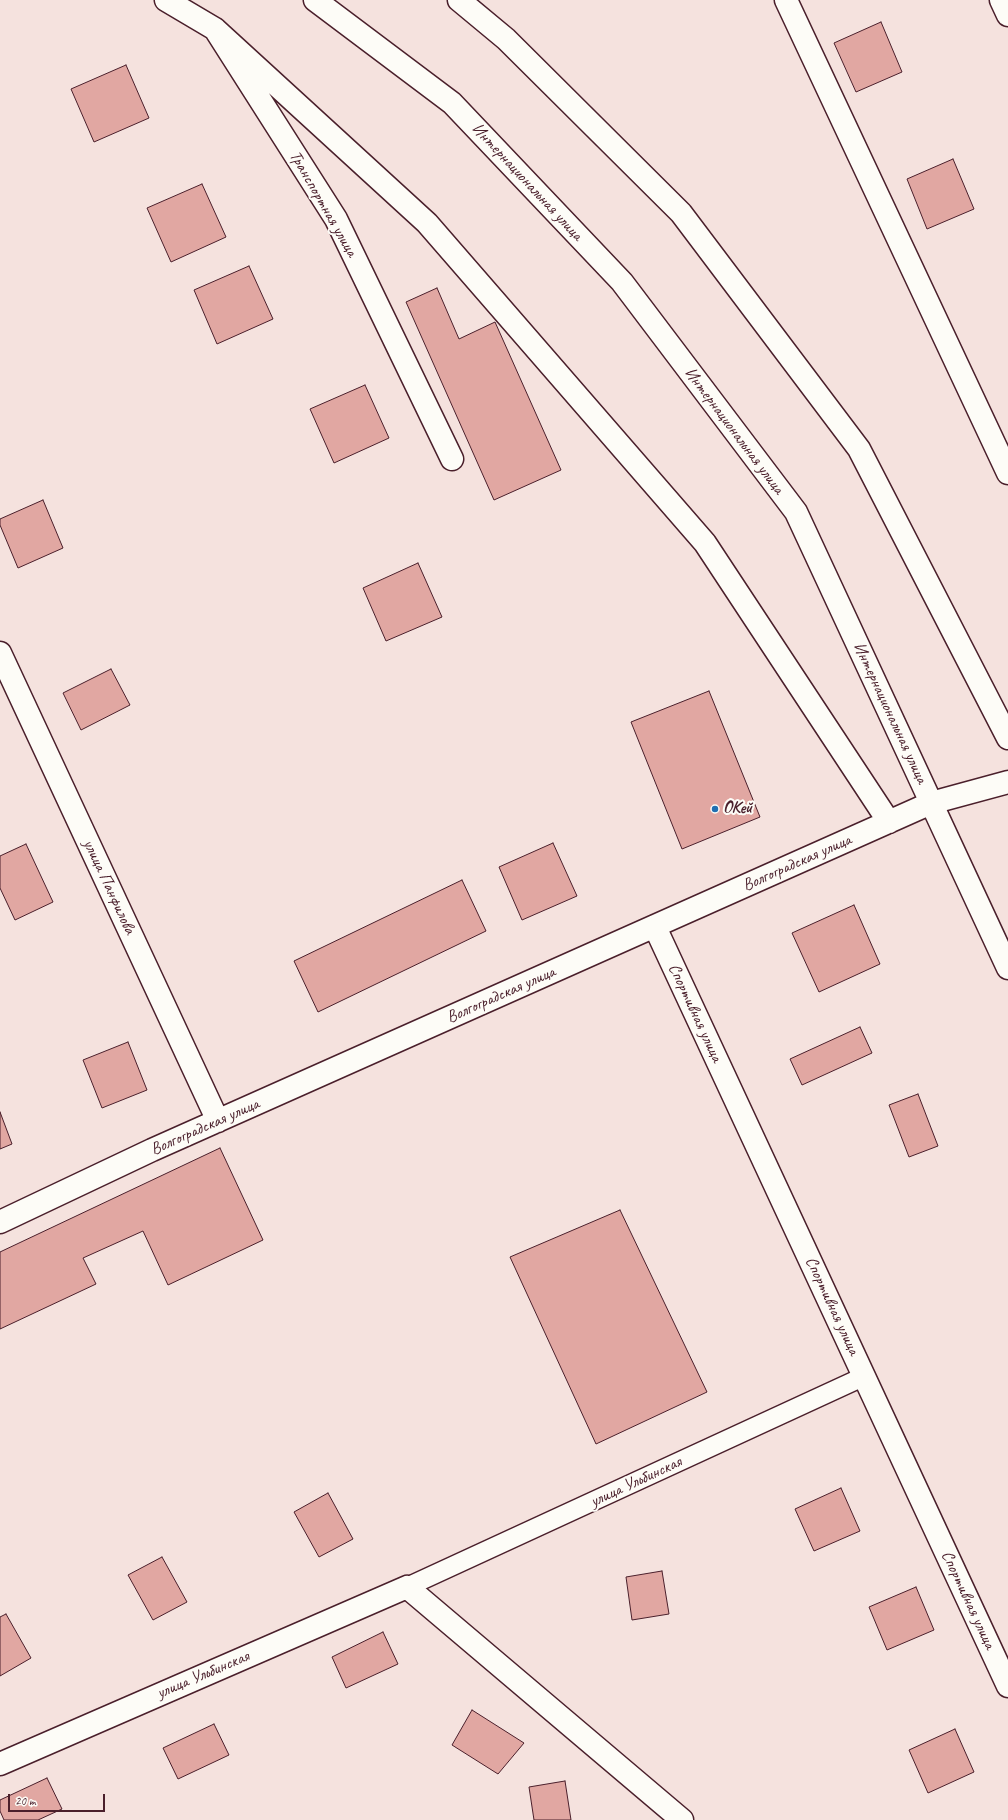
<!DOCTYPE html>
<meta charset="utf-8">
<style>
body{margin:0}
#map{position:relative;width:1008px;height:1820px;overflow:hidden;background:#f5e2de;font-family:Caveat,sans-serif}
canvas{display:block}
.scale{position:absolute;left:8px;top:1794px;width:97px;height:18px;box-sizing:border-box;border:2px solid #4a1f2b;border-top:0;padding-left:5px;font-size:12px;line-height:14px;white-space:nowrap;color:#4a1f2b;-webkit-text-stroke:3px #fdfcf7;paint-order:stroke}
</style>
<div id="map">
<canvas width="1008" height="1820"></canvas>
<div class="scale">20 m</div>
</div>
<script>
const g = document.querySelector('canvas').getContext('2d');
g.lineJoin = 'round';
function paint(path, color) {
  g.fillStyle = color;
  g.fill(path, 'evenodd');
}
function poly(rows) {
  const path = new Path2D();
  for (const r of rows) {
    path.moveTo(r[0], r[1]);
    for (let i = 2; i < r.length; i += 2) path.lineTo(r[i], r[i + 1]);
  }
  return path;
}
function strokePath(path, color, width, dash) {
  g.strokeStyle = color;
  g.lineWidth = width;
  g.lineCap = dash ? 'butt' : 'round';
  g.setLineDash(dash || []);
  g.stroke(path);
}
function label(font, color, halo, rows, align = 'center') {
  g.font = font + ' Caveat,sans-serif';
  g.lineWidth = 4;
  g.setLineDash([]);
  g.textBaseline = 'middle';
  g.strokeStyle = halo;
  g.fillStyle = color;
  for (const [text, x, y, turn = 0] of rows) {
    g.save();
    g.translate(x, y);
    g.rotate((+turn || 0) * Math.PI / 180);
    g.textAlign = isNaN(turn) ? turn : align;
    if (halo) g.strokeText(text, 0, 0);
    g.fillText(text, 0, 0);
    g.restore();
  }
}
const building = poly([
 [881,22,902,72,856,92,834,43,881,22],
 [126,65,149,118,94,142,71,89,126,65],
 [953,159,974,209,927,229,907,179,953,159],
 [202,184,226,237,171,262,147,208,202,184],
 [249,266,273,319,217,344,194,290,249,266],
 [437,288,459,339,495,322,561,470,494,500,406,302,437,288],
 [365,385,389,438,334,463,310,409,365,385],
 [43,500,63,548,18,568,0,525,0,519,43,500],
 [418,563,442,617,386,641,363,588,418,563],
 [111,669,130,705,81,730,63,693,111,669],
 [709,691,760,817,682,849,631,722,709,691],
 [553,843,577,896,522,920,499,867,553,843],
 [26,844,53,902,15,920,0,888,0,856,26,844],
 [462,880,486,931,318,1012,294,961,462,880],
 [854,905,880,964,819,992,792,933,854,905],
 [860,1027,872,1053,802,1085,790,1059,860,1027],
 [128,1042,147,1090,102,1108,83,1060,128,1042],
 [918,1094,938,1146,909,1157,889,1105,918,1094],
 [0,1112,12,1144,0,1149,0,1112],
 [220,1148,263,1240,168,1285,143,1231,83,1258,96,1284,0,1329,0,1252,220,1148],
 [620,1210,707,1392,596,1444,510,1257,620,1210],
 [841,1488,860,1531,814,1551,795,1509,841,1488],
 [328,1493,353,1539,319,1557,294,1512,328,1493],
 [162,1557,187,1602,153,1620,128,1575,162,1557],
 [662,1571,669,1614,632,1620,626,1577,662,1571],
 [916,1587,934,1630,887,1650,869,1607,916,1587],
 [6,1614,31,1658,0,1676,0,1617,6,1614],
 [383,1632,398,1664,346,1688,332,1657,383,1632],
 [472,1710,524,1743,498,1774,452,1745,472,1710],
 [214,1724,229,1755,178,1779,163,1748,214,1724],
 [955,1729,974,1772,928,1793,909,1750,955,1729],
 [47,1778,62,1809,38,1820,4,1820,0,1811,0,1800,47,1778],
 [565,1781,571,1820,534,1820,529,1787,565,1781]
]);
const service = poly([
 [407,1587,865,1376]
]);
const minor = poly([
 [166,0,215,29,336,219,452,459],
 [786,0,1008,473],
 [1001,0,1008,15],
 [215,29,427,223,705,543,889,822],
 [0,653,218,1121],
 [655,927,1008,1686],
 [0,1222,152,1150,931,803],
 [0,1764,407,1587,682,1820]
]);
const tertiary = poly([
 [931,803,1008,782]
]);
const primary = poly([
 [315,0,452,103,622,282,796,512,1008,968],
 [459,0,506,39,681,213,859,449,1008,738]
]);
const markers = [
 [715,809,4,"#1f6fb2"]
];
const streetNames = [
 ["Интернациональная улица",527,182,47],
 ["Транспортная улица",323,204,60],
 ["Интернациональная улица",734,431,53],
 ["Интернациональная улица",890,713,65],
 ["Волгоградская улица",797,863,-24],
 ["улица Панфилова",109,887,65],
 ["Волгоградская улица",501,995,-24],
 ["Спортивная улица",695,1013,65],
 ["Волгоградская улица",205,1127,-24],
 ["Спортивная улица",832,1306,65],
 ["улица Ульбинская",636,1482,-25],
 ["Спортивная улица",968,1600,65],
 ["улица Ульбинская",203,1675,-23]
];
const poiNames = [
 ["ОКей",723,809]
];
paint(building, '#e1a7a2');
strokePath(building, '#4a1f2b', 1);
strokePath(service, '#4a1f2b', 21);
strokePath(minor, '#4a1f2b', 25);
strokePath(tertiary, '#4a1f2b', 25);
strokePath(primary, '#4a1f2b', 25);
strokePath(service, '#fdfcf7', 18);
strokePath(minor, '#fdfcf7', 22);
strokePath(tertiary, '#fdfcf7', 22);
strokePath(primary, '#fdfcf7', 22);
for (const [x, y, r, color] of markers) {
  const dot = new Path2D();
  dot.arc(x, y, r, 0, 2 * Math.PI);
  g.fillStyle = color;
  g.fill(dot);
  strokePath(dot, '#fdfcf7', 1.5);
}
label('17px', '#4a1f2b', '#fdfcf7', streetNames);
label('bold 17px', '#4a1f2b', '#fdfcf7', poiNames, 'left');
</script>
